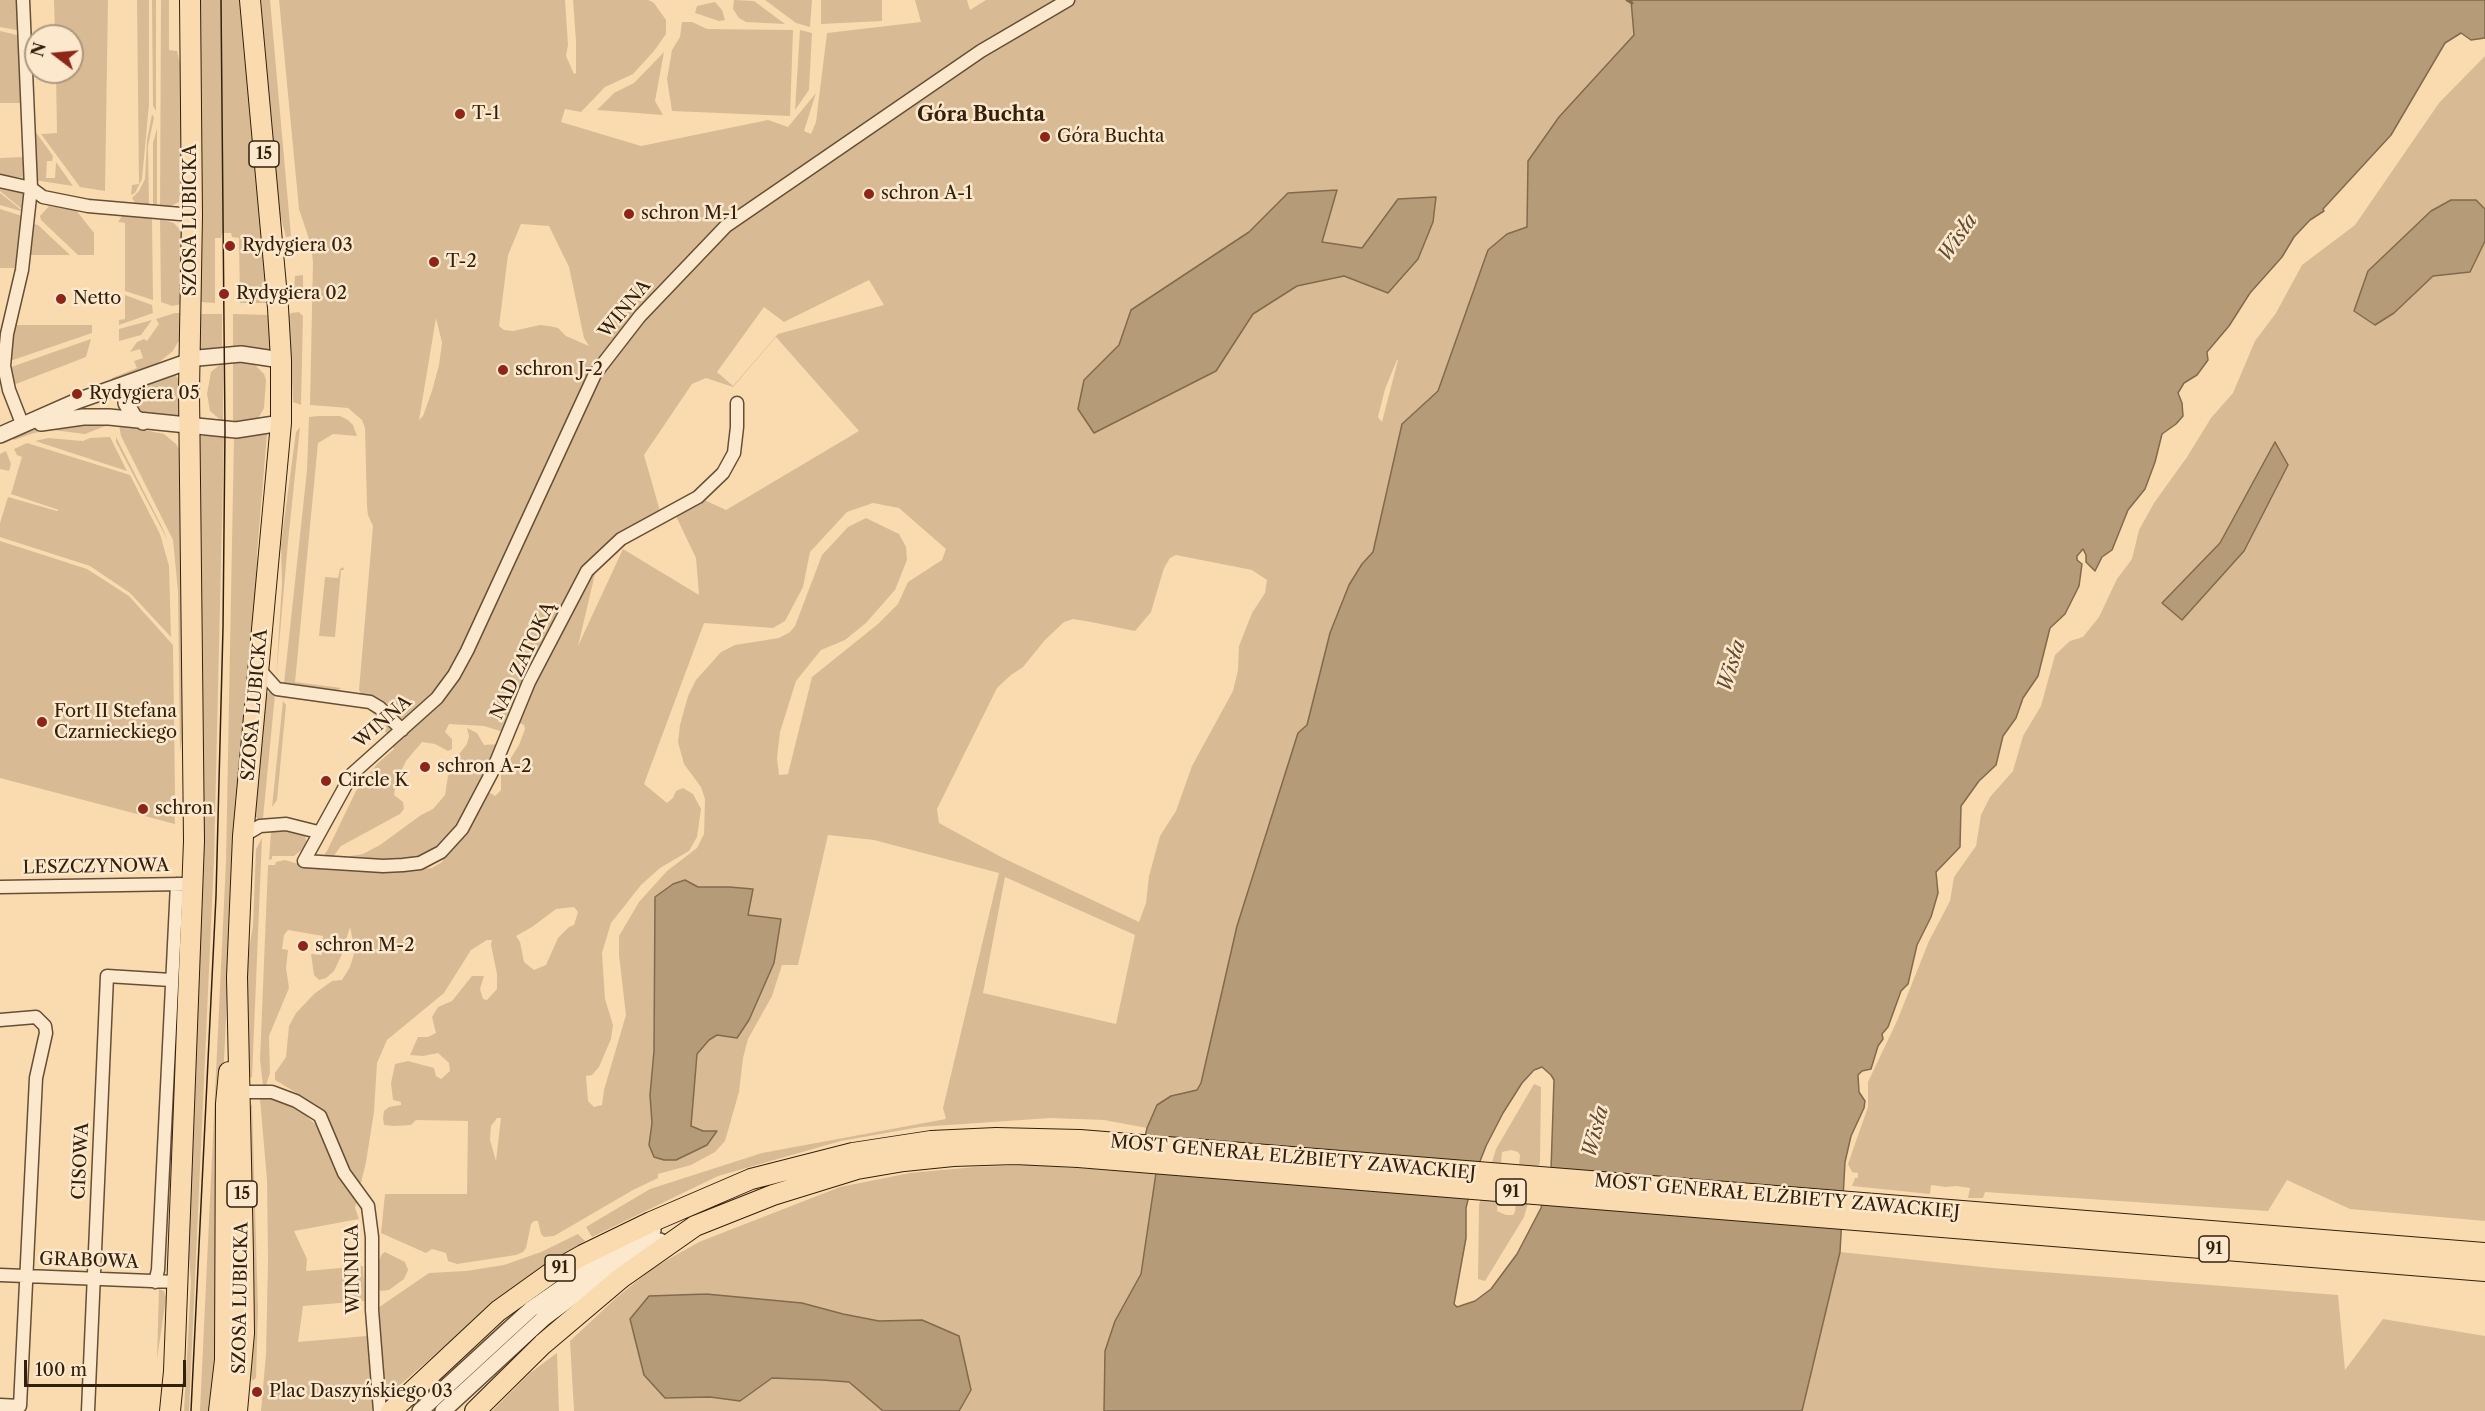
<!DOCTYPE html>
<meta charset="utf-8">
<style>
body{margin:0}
#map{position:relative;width:2485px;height:1411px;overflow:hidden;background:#fadbb0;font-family:"Libre Caslon Text",serif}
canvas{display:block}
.north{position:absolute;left:24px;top:24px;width:60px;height:60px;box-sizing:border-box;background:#fce8cc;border:2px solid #ac987f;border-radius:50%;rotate:286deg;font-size:16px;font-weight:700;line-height:24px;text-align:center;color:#33200c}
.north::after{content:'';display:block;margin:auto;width:21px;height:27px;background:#8f2418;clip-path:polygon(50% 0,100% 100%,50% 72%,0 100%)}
.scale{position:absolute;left:24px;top:1360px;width:162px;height:27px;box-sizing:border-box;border:3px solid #33200c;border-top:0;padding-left:8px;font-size:18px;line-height:21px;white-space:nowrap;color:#33200c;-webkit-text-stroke:4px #fce8cc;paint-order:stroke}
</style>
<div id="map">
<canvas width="2485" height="1411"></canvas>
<div class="north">N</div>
<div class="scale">100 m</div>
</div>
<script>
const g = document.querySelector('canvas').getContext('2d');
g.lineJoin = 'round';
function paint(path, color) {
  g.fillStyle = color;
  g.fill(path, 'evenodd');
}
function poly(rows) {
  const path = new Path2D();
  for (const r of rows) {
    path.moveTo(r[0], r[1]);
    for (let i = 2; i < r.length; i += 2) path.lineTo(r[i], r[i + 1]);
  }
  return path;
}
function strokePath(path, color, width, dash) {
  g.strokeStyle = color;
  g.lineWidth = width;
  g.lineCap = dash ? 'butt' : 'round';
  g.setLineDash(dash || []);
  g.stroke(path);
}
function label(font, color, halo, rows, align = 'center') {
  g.font = font + ' "Libre Caslon Text",serif';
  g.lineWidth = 5;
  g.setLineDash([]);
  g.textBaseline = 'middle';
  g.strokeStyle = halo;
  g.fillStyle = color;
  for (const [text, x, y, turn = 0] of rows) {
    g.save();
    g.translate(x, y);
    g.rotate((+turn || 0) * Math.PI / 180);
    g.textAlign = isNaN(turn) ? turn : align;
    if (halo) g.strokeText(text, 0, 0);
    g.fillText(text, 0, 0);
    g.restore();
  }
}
const green = poly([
 [0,0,21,0,22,31,0,27],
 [54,0,108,0,105,191,80,187,41,134,57,133,56,72,72,72,72,36,55,36],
 [137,0,149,0,149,104,142,179,135,193,131,195,132,185,139,184],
 [152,0,156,0,156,111,153,106],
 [161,0,169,0,169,50,177,51,181,68,182,194,179,202,167,208,160,207],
 [201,0,240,0,269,303,240,303,239,238,232,237,231,233,222,233,221,238,215,238,215,303,201,302],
 [261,0,270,0,291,236,286,237,278,207],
 [279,0,565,0,568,45,566,56,574,74,576,73,576,41,573,0,648,0,654,3,666,20,666,34,654,51,633,74,605,87,581,112,565,109,561,122,641,146,768,120,788,127,816,93,804,131,811,134,816,122,827,33,921,22,915,0,967,0,970,10,986,0,1631,0,1634,35,1559,117,1528,161,1527,227,1507,234,1488,250,1438,391,1402,424,1373,552,1362,564,1349,585,1330,633,1307,725,1298,733,1241,914,1201,1083,1197,1090,1171,1096,1159,1104,1147,1128,1104,1120,1050,1118,920,1127,841,1141,718,1176,592,1237,586,1227,650,1189,762,1153,946,1119,943,1108,999,873,874,840,828,835,798,965,782,965,772,996,748,1039,743,1058,739,1092,725,1141,715,1152,691,1165,658,1174,658,1178,633,1190,554,1236,544,1237,541,1234,538,1221,534,1221,531,1224,526,1248,523,1252,516,1255,457,1264,448,1261,446,1253,432,1249,426,1253,381,1233,385,1194,467,1194,468,1121,416,1120,411,1125,394,1126,384,1125,383,1118,384,1111,389,1107,401,1105,401,1102,393,1100,391,1083,395,1064,408,1061,434,1068,436,1076,441,1079,450,1071,449,1063,438,1053,423,1056,410,1055,418,1037,428,1037,436,1033,432,1017,438,1007,452,1001,472,976,484,976,480,989,483,999,487,1000,497,989,497,974,491,945,492,940,487,940,471,950,444,993,387,1040,377,1063,374,1112,366,1162,355,1208,359,1219,294,1231,307,1259,306,1271,363,1266,365,1301,303,1306,298,1342,367,1336,375,1407,371,1411,261,1411,266,1354,268,1261,267,1180,260,1099,272,1099,300,1110,316,1125,336,1171,355,1197,329,1119,295,1092,275,1080,275,1073,286,1057,289,1026,296,1013,314,994,332,981,342,980,350,967,355,950,350,927,342,954,334,971,326,978,319,980,314,975,311,954,322,955,323,936,288,930,284,935,282,949,288,950,286,968,289,988,269,1036,270,1073,266,1085,263,1085,260,1060,268,865,275,865,276,862,285,860,315,869,327,851,356,791,377,764,394,749,380,720,370,711,359,690,373,526,368,515,367,507,365,428,362,420,348,408,310,405,313,262,311,245,299,209],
 [1288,193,1322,242,1363,248,1398,199,1344,276,1297,286,1253,314,1215,371,1094,433,1084,380,1119,345,1131,310,1249,232],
 [521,224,549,226,569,267,584,338,589,346,566,336,558,328,549,326,540,325,513,331,504,330,499,326,508,255],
 [869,280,884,305,778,334,733,386,717,372,764,307,784,322],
 [436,318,442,343,439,365,432,391,423,416,419,420],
 [776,337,859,431,726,510,698,497,673,510,696,558,699,595,623,549,578,646,598,561,662,518,644,455,692,384,706,378,733,387],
 [1397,360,1398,360,1382,422,1378,417,1385,389],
 [873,503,899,508,946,549,942,560,908,582,898,604,878,624,812,677,788,774,779,775,777,758,780,732,796,681,821,650,845,640,866,623,895,590,907,560,906,547,899,534,866,518,848,527,822,555,795,626,790,632,779,638,735,645,721,652,696,680,688,696,680,725,678,742,684,764,701,787,705,799,704,834,697,848,667,871,639,902,619,936,619,955,626,1015,604,1090,602,1105,594,1107,588,1101,586,1076,592,1075,599,1067,611,1039,613,1025,605,999,602,953,611,923,641,885,660,868,689,851,697,837,701,809,693,794,683,788,676,791,673,798,667,803,644,784,704,623,773,628,785,621,803,587,810,552,847,512],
 [1176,555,1252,570,1267,580,1265,593,1252,613,1239,646,1238,670,1233,691,1192,766,1176,811,1160,836,1149,876,1146,903,1139,922,1003,858,939,823,937,809,997,688,1011,675,1023,667,1045,640,1064,622,1073,619,1091,622,1135,631,1151,612,1164,568,1170,558],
 [517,722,524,725,525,729,519,745,501,774,501,790,495,796,480,787,501,744,484,745,477,733,467,728,469,736,467,744,456,758,448,776,445,795,433,809,421,815,380,845,363,854,351,856,347,860,402,862,426,856,435,851,444,858,442,862,432,868,421,869,327,865,341,846,400,814,404,809,403,802,394,795,396,782,406,761,422,742,435,744,448,751,452,749,452,739,445,732,449,724,484,726,500,731,504,731],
 [1005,877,1135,935,1116,1024,983,993],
 [574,907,578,912,574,925,569,927,558,938,546,965,534,970,524,962,520,942,516,936,532,927,556,909],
 [497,1118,501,1118,496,1161,490,1140,491,1126],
 [734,0,754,1,785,24,746,22,739,18,733,9],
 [765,0,812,0,810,27,796,23],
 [821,0,882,0,882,21,821,24],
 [715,2,722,10,725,20,719,21,695,13,697,6],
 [682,22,692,22,707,29,793,30,790,116,672,111,667,79,672,50,680,37],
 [800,30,812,33,809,90,795,110],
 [0,31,21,36,23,101,21,103,0,103],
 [664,52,655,101,663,115,597,110,614,93,634,83],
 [2485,56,2485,1221,2350,1209,2287,1180,2268,1211,1985,1192,1983,1198,1968,1198,1970,1188,1956,1186,1946,1187,1931,1185,1930,1194,1852,1186,1855,1178,1858,1178,1858,1173,1852,1172,1848,1164,1868,1107,1868,1082,1897,1021,1929,941,1950,901,1954,877,1976,846,1981,815,1990,797,2013,771,2023,736,2041,706,2055,655,2070,641,2083,637,2099,617,2117,579,2132,559,2139,530,2154,503,2187,457,2211,418,2233,393,2255,341,2276,313,2302,265,2355,225,2439,103],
 [152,114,154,118,148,146,149,206,136,204,132,198,139,191,145,179,147,140],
 [33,128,53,156,52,161,47,161,46,178,55,178,56,162,73,186,34,180],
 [157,128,157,207,153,206,153,143],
 [25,157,25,178,0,175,0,158],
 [0,187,25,192,23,210,0,191],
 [0,193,24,212,0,205],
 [49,206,76,210,94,233,94,255,78,255,41,220,40,216],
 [0,209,22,216,17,268,0,268],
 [122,216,152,218,153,300,125,291,125,223,118,222],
 [160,219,174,223,180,230,181,234,182,304,172,306,161,302],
 [33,224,38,225,70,255,28,255],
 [303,275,303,300,293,301,295,276],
 [125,295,152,305,153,313,119,325,119,320,125,319],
 [299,312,303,316,301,405,293,402,289,316,291,313],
 [175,313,181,313,181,331,180,339,172,352,158,363,113,382,112,378,137,368,134,361,143,358,140,349,130,352,137,342,144,339,147,341,159,324,156,319],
 [201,314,222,314,222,348,200,349],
 [233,314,270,315,273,351,233,347],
 [152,320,141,335,119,341,119,329],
 [14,325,92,325,92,333,7,362],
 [91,339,86,357,16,384,13,383,11,367],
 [233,361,255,365,264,374,266,380,264,408,259,417,251,421,233,423],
 [223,362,223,422,210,411,207,394,211,372],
 [174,374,180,380,179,416,177,419,141,416,131,402,139,385],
 [318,416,340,416,348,420,353,425,357,436,333,434,318,443,295,682,341,688,333,694,284,684,307,470,309,417],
 [69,423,108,425,85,434,53,430,34,433,14,440,13,438,35,430],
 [119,425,164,434,176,444,181,453,184,724,180,753,178,591,173,540,121,436],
 [300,427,288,542,276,679,282,584,281,544,296,432],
 [267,434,257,553,256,613,235,835,221,1121,231,1411,200,1411,226,861,234,436],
 [224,435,214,859,189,1411,184,1411,191,1282,187,1231,202,905,204,787,200,436],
 [110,437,127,471,35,441,48,438,83,441,90,438],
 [116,437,162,527,168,541,116,442],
 [27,443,130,475,160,534,169,566,171,637,130,593,90,566,0,537,0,523,8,497,57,511,59,510,11,494,22,457,17,455,14,449],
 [6,451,11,464,9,471,0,469,0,454],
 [0,541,87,569,129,596,173,645,175,795,171,796,171,808,174,808,175,824,0,778],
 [343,567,344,570,341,570,335,637,319,636,325,577,338,578,340,569],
 [271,691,275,694,263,818,258,819,254,815,266,694],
 [283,701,286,705,277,800,272,807],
 [286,828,300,832,305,836,307,844,304,848,294,856,272,856,272,859,269,860,271,832],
 [262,838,252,1078,247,1074,246,1067,248,955,253,926,256,849],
 [1534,1084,1541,1087,1540,1162,1524,1217,1485,1281,1478,1279,1479,1205,1496,1149],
 [1511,1150,1518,1152,1520,1155,1515,1212,1513,1215,1506,1215,1497,1211,1502,1152],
 [252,1104,258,1309,256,1378,252,1381,249,1360,248,1110],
 [1028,1165,1156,1173,1141,1274,1105,1351,1104,1411,959,1411,971,1390,959,1336,922,1320,879,1321,843,1314,665,1398,710,1397,740,1401,772,1378,822,1380,849,1382,883,1411,574,1411,570,1341,616,1298,653,1268,699,1242,840,1187,910,1173,975,1167],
 [578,1234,585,1241,511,1289,386,1397,375,1310,429,1273,466,1271,504,1265,541,1252],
 [385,1252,405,1262,408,1270,404,1279,389,1290,381,1291,378,1288,378,1263,382,1254],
 [1840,1252,1992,1268,2338,1295,2345,1370,2383,1319,2485,1336,2485,1411,1802,1411],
 [159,1289,164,1291,166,1298,157,1359],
 [557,1353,559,1411,492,1411,530,1373]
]);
const water = poly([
 [1631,0,2485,0,2485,38,2471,40,2461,33,2445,43,2391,135,2323,209,2324,211,2310,220,2294,237,2282,257,2250,293,2229,326,2207,352,2208,360,2197,375,2184,383,2178,393,2182,403,2183,416,2176,424,2162,434,2155,462,2145,489,2128,510,2112,550,2102,557,2095,571,2086,562,2086,555,2083,549,2077,556,2077,560,2082,564,2079,586,2065,614,2050,628,2038,676,2023,698,2016,718,2003,736,1996,765,1979,781,1961,806,1960,847,1936,872,1938,893,1931,917,1917,945,1908,984,1901,991,1888,1027,1882,1034,1883,1039,1878,1046,1871,1069,1862,1071,1858,1075,1859,1092,1865,1101,1864,1108,1851,1136,1845,1162,1840,1252,1802,1411,1104,1411,1105,1351,1115,1321,1141,1274,1156,1173,1142,1150,1147,1128,1157,1105,1171,1096,1197,1090,1201,1083,1237,926,1298,733,1307,725,1330,633,1349,585,1362,564,1373,552,1402,424,1438,391,1488,250,1507,234,1527,227,1528,161,1559,117,1634,35,1631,0],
 [1542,1067,1551,1075,1554,1080,1551,1170,1541,1208,1517,1254,1491,1289,1475,1301,1457,1307,1454,1304,1466,1238,1466,1208,1473,1179,1486,1146,1503,1113,1522,1083,1534,1070,1542,1067],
 [1337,190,1322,242,1362,248,1398,199,1436,197,1433,222,1418,259,1388,293,1344,276,1297,286,1253,314,1216,371,1094,433,1078,409,1084,380,1119,345,1131,310,1249,232,1288,193,1337,190],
 [2451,200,2476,200,2485,209,2485,241,2470,272,2433,276,2394,313,2375,325,2354,311,2368,271,2431,211,2451,200],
 [2275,442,2288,465,2244,551,2182,620,2162,603,2220,543,2275,442],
 [685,880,698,887,729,887,753,889,748,915,781,919,774,963,749,1020,737,1038,717,1035,709,1040,697,1054,691,1126,703,1131,717,1131,707,1145,676,1160,664,1160,654,1157,649,1145,652,1123,650,1095,654,1051,655,897,673,884,685,880],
 [706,1294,802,1303,843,1314,879,1321,922,1320,959,1336,971,1390,959,1411,883,1411,849,1382,822,1380,772,1378,740,1401,710,1397,665,1398,644,1375,630,1319,649,1296,706,1294]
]);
const stream = poly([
 [1627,0,1632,3]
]);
const minor = poly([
 [0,181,31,188,43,197,88,206,192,215],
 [737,403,737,427,734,453,723,473,698,497,621,539,587,571,529,682,492,772,462,829,441,852,420,863,403,865,383,866,304,861,352,774,437,698,454,675,467,651,595,374,640,316,726,226,981,51,1068,0],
 [23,426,9,390,4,366,7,334,22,270,31,188,23,0],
 [259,669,277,689,370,702,380,708,402,730],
 [243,836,260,826,286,824,318,832],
 [0,887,183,884],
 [0,1020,36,1017,45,1026,46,1033,36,1078,20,1406,0,1405],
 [240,1092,272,1092,296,1101,320,1116,344,1173,368,1206,372,1237,372,1310,380,1411],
 [0,1275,177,1282],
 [155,1282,158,1270,177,884],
 [88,1411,107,976,171,980]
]);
const tertiary = poly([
 [138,380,131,385,127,394,126,403,134,417,143,422],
 [41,423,83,417,109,417,236,430,281,423],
 [0,435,77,401,198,358,241,354,281,360],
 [420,1411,531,1309,592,1267,653,1230],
 [443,1411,544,1318,598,1278,660,1241]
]);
const primary = poly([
 [170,1411,174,1371,194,841,189,391,192,215,190,0],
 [219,1411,225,1360,226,1104,229,1072],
 [237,1411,244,1333,243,1255,237,977,243,836,281,423,281,360,278,308,250,0],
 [391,1411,498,1311,551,1273,583,1255,651,1222,751,1179,853,1153,931,1141,996,1138,1080,1140,2485,1253],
 [475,1411,543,1344,621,1278,695,1226,773,1195,857,1169,904,1161,953,1156,1015,1154,1078,1157,2485,1271]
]);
const tram = poly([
 [191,1411,216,896,223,628,225,430,221,0]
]);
const markers = [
 [460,114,6,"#8f2418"],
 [1045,137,6,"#8f2418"],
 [869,194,6,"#8f2418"],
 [629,214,6,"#8f2418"],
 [230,246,6,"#8f2418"],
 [434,262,6,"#8f2418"],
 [224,294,6,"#8f2418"],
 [61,299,6,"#8f2418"],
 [503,370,6,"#8f2418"],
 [77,394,6,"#8f2418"],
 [42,722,6,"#8f2418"],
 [425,767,6,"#8f2418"],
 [326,781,6,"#8f2418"],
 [143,809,6,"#8f2418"],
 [303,946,6,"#8f2418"],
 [257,1392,6,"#8f2418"]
];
const shields = [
 [264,154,30],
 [1511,1192,30],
 [242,1194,30],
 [2214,1249,30],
 [560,1268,30]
];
const shieldNames = [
 ["15",264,154],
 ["91",1511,1192],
 ["15",242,1194],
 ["91",2214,1249],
 ["91",560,1268]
];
const poiNames = [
 ["T-1",472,114],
 ["Góra Buchta",1057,137],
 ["schron A-1",881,194],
 ["schron M-1",641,214],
 ["Rydygiera 03",242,246],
 ["T-2",446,262],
 ["Rydygiera 02",236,294],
 ["Netto",73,299],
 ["schron J-2",515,370],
 ["Rydygiera 05",89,394],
 ["Fort II Stefana",54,712],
 ["Czarnieckiego",54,733],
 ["schron A-2",437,767],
 ["Circle K",338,781],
 ["schron",155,809],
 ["schron M-2",315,946],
 ["Plac Daszyńskiego 03",269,1392]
];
const streetNames = [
 ["SZOSA LUBICKA",191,220,-90],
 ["WINNA",625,309,-50],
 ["NAD ZATOKĄ",523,661,-65],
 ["SZOSA LUBICKA",255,705,-85],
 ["WINNA",383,722,-41],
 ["LESZCZYNOWA",96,867,-1],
 ["MOST GENERAŁ ELŻBIETY ZAWACKIEJ",1293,1158,5],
 ["CISOWA",81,1161,-87],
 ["MOST GENERAŁ ELŻBIETY ZAWACKIEJ",1777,1197,5],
 ["GRABOWA",89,1261,2],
 ["WINNICA",353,1269,-91],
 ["SZOSA LUBICKA",241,1298,-89]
];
const neighbourhoodNames = [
 ["Góra Buchta",981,115]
];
const waterNames = [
 ["Wisła",1958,238,-55],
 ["Wisła",1732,666,-73],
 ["Wisła",1596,1132,-75]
];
paint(green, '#d8bb94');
paint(water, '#b69b78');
strokePath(water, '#826a4d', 1.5);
strokePath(stream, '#826a4d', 3);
strokePath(minor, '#654f35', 15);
strokePath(tertiary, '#654f35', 18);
strokePath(primary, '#33200c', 22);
strokePath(minor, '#fce8cc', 12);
strokePath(tertiary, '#fce8cc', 15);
strokePath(primary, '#fadbb0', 20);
strokePath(tram, '#33200c', 1.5);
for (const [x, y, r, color] of markers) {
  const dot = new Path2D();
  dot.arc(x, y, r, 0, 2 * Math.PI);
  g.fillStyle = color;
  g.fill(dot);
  strokePath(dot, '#fce8cc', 2);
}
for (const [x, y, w] of shields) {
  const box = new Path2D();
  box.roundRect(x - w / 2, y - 13, w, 26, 4.5);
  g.fillStyle = '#fce8cc';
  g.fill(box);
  strokePath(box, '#33200c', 1.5);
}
label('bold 16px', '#33200c', null, shieldNames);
label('18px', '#33200c', '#fce8cc', poiNames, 'left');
label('18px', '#33200c', '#fce8cc', streetNames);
label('bold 20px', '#33200c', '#fce8cc', neighbourhoodNames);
label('italic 20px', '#614b32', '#fce8cc', waterNames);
</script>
